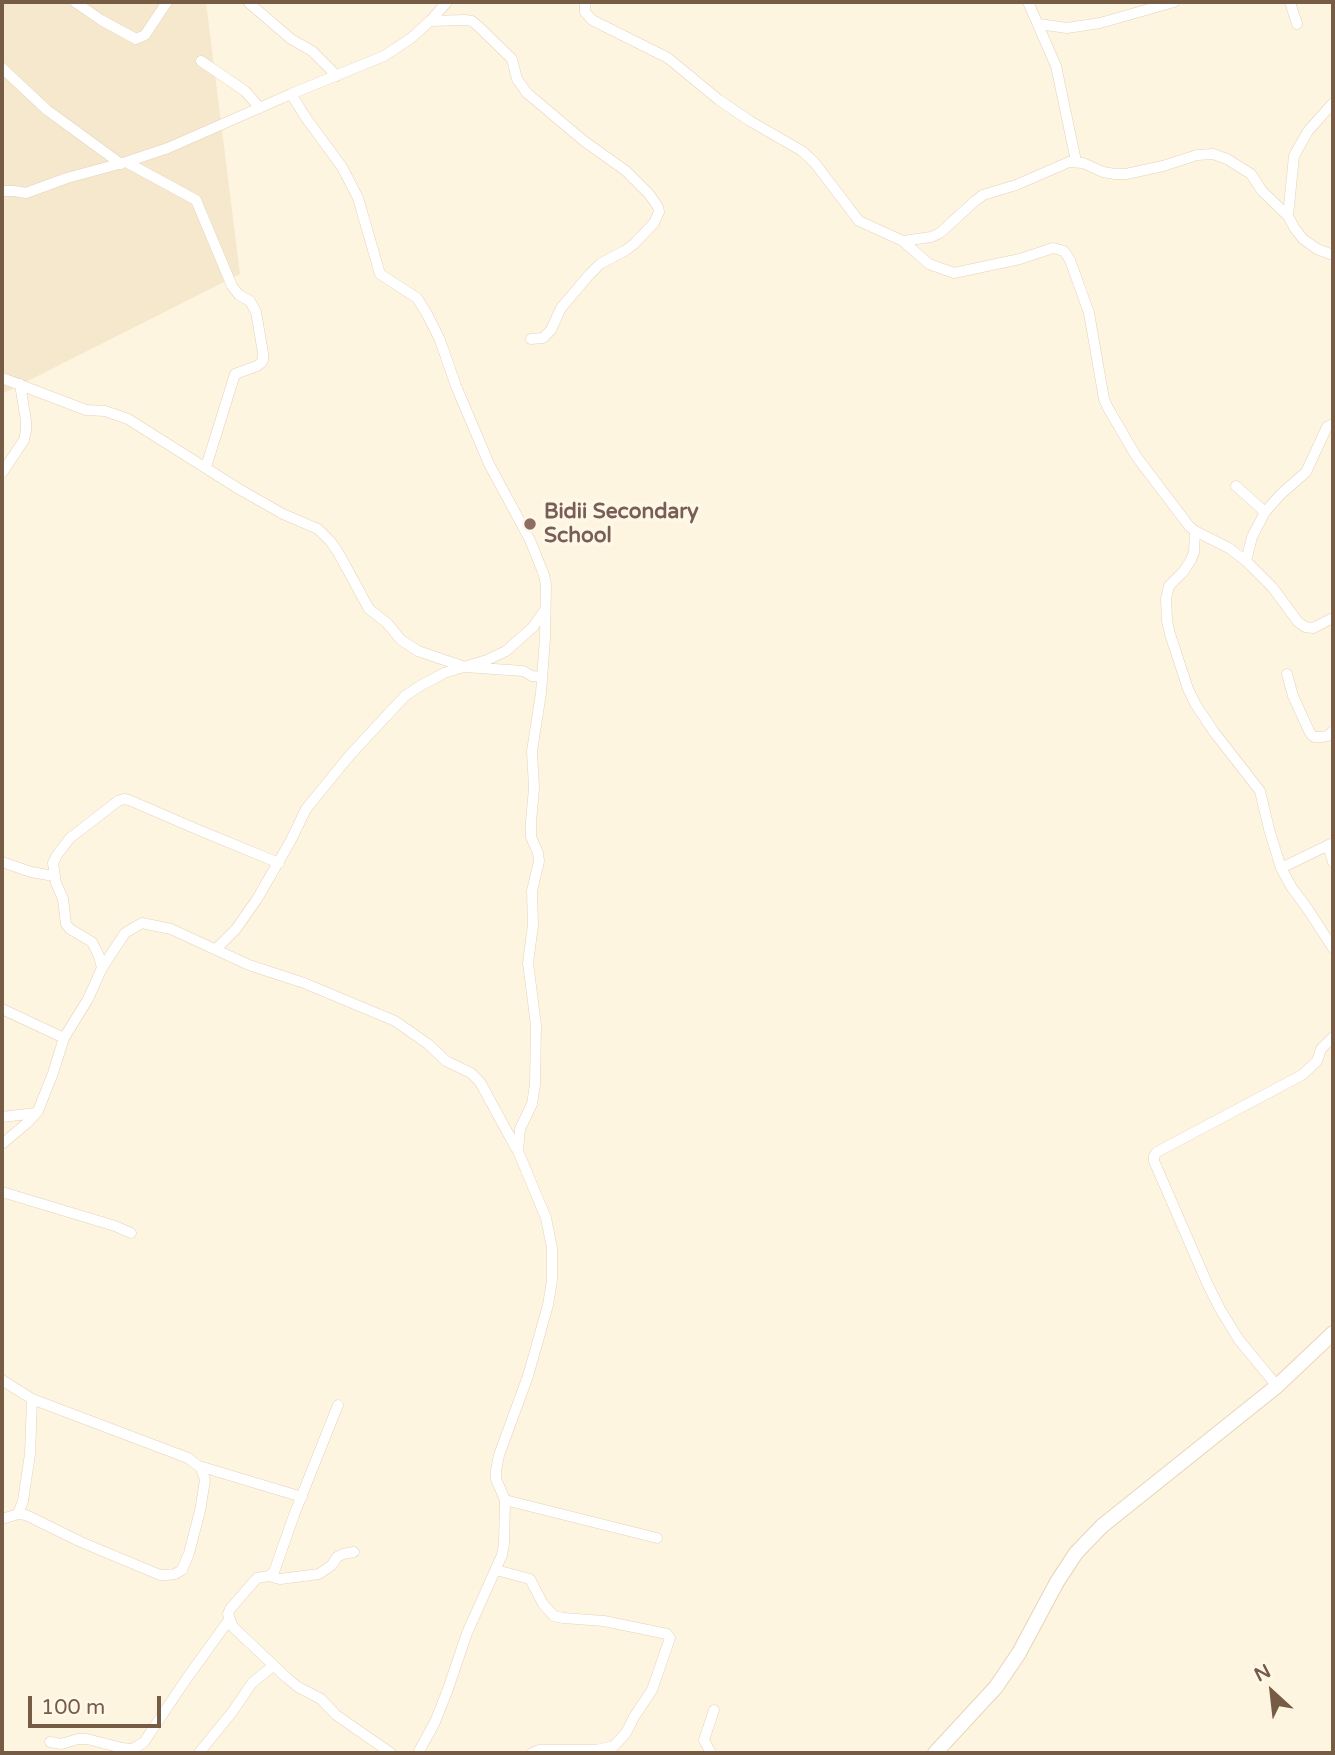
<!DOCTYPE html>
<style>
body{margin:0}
#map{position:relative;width:1335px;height:1755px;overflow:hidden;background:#fef5e0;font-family:"Varela Round",sans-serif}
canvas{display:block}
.frame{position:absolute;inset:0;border:4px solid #775c45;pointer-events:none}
.north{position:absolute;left:1237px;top:1657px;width:70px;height:70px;-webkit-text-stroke:5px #fff8e8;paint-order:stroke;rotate:333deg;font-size:19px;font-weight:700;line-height:28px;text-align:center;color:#775c45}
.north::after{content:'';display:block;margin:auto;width:24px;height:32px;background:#775c45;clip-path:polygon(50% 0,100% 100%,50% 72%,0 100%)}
.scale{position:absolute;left:28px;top:1696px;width:133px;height:32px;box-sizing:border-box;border:4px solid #775c45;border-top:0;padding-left:9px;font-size:21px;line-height:24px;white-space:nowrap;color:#775c45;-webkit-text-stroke:5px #fff8e8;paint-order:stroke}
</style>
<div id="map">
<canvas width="1335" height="1755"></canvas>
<div class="frame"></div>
<div class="north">N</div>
<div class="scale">100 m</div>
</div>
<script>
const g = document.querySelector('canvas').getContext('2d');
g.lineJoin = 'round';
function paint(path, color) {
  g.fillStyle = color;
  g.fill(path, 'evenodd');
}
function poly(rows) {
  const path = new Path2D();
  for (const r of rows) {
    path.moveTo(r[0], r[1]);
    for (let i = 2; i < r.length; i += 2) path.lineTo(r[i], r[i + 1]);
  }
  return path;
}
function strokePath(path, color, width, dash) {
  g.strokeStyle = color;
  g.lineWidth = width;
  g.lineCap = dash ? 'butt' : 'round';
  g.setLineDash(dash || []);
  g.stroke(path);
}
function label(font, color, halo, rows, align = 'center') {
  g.font = font + ' "Varela Round",sans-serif';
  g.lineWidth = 7;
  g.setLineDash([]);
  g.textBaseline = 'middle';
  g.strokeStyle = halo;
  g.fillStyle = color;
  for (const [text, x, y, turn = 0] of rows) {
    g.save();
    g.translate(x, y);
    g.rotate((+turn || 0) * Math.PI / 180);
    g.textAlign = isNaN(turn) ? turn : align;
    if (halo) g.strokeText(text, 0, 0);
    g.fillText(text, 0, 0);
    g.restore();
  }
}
const residential = poly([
 [2,2,206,2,240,274,2,394]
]);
const minor = poly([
 [75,2,101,20,136,39,145,35,167,2],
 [248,2,291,39,312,51,337,76],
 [585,2,585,12,592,20,668,58,719,100,750,121,802,151,814,162,859,221,903,241,929,264,954,273,1020,259,1053,248,1064,251,1070,260,1089,313,1104,399,1108,408,1136,456,1189,526,1195,531,1229,548,1246,561,1273,588,1298,622,1305,627,1313,628,1333,618],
 [1028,2,1056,66,1076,161],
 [1290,2,1297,24],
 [430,21,465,20,472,21,478,26,512,59,517,79,527,93,584,141,626,171,649,194,658,207,659,212,654,223,634,244,626,250,600,264,589,275,561,308,551,330,543,338,531,339],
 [1039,24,1067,28,1100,23,1174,2],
 [201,61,245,91,260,108],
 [2,68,47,110,121,164],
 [291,94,306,118,342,167,358,198,380,274,417,298,427,314,440,340,456,386,489,464,530,540,544,575,546,585,545,638,541,693,532,751,534,788,531,822,531,837,538,853,539,861,532,891,533,925,528,963,536,1025,535,1085,532,1104,520,1129,518,1151,546,1218,552,1248,552,1280,548,1305,528,1376,499,1455,496,1470,496,1479,505,1500,504,1544,502,1555,467,1633,448,1689,435,1722,418,1753],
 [126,162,196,200,232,286,239,295,250,301,256,312,263,353,263,360,261,363,257,366,235,374,206,467],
 [2,191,14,191,26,193,67,178,126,162,168,148,291,94,384,56,410,39,430,21,447,2],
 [1288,216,1294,156,1308,131,1333,103],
 [903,241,931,237,940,233,975,201,983,195,1016,185,1069,162,1083,163,1103,172,1115,174,1126,174,1163,166,1197,155,1213,154,1227,159,1251,174,1262,191,1288,216,1295,229,1303,239,1317,249,1333,255],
 [2,378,86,410,105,411,128,419,239,489,283,514,318,529,331,542,339,554,369,609,387,623,401,640,418,651,465,667,523,671,532,676,542,677],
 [2,473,24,440,26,431,26,421,20,384],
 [1236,486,1265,512],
 [1195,531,1194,552,1191,560,1183,572,1169,586,1166,599,1167,621,1170,634,1188,689,1196,705,1214,732,1260,791,1269,829,1281,868,1292,888,1307,908,1333,948],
 [1246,561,1252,537,1265,512,1281,494,1306,472,1327,427,1333,424],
 [1287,674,1293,696,1310,733,1314,737,1321,737,1328,736,1333,731],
 [1328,845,1333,862],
 [2,862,31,872,54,876],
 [1281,868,1333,843],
 [216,949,236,929,257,899,290,842,306,809,350,755,405,696,420,686,444,673,487,660,506,651,533,627,545,610],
 [102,968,99,956,92,942,70,929,66,924,63,899,56,883,53,863,57,855,70,838,118,801,124,799,129,800,201,831,279,863],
 [2,1009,64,1038],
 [2,1117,36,1113],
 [2,1144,27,1123,38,1111,53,1073,64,1038,88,999,102,968,125,933,142,923,171,929,249,965,304,983,395,1021,428,1044,446,1061,471,1073,480,1082,516,1148],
 [2,1192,115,1226,131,1233],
 [2,1380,32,1399,188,1458,201,1468,205,1480,200,1511,189,1553,182,1570,175,1574,167,1575,160,1575,81,1542,26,1515,18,1514,2,1519],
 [1277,1386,1239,1340,1220,1309,1207,1283,1154,1161,1154,1156,1157,1152,1302,1075,1317,1061,1321,1049,1333,1037],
 [338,1405,294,1515,274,1572,269,1576,257,1578,230,1609,228,1614,233,1627,287,1678,298,1687,321,1699,336,1715,391,1753],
 [199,1466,302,1497],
 [505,1500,657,1538],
 [18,1514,23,1501,30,1454,32,1399],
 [496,1570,530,1579,543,1604,554,1616,563,1618,604,1621,667,1634,670,1638,652,1690,634,1717,626,1733,614,1746,596,1750,539,1750,532,1753],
 [269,1576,280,1579,319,1574,332,1565,337,1557,343,1554,354,1552],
 [50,1742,61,1744,78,1739,87,1739,122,1748,131,1749,138,1746,144,1742,187,1678,229,1620],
 [199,1753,233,1711,252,1683,273,1666],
 [711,1753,704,1740,714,1710]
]);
const secondary = poly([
 [935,1753,996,1687,1019,1653,1057,1582,1076,1553,1102,1526,1277,1386,1333,1333]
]);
const markers = [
 [530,524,7,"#8d6e63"]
];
const educationNames = [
 ["Bidii Secondary",544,512],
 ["School",544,536]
];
paint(residential, '#f6e8cd');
strokePath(minor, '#e3d2bb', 11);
strokePath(secondary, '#e8d4b8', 16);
strokePath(minor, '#fff', 10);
strokePath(secondary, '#fff', 14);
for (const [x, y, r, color] of markers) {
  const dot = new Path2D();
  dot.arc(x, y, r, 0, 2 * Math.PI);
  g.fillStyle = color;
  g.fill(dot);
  strokePath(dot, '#fff8e8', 2.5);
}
label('bold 21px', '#785e54', '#fff8e8', educationNames, 'left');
</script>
